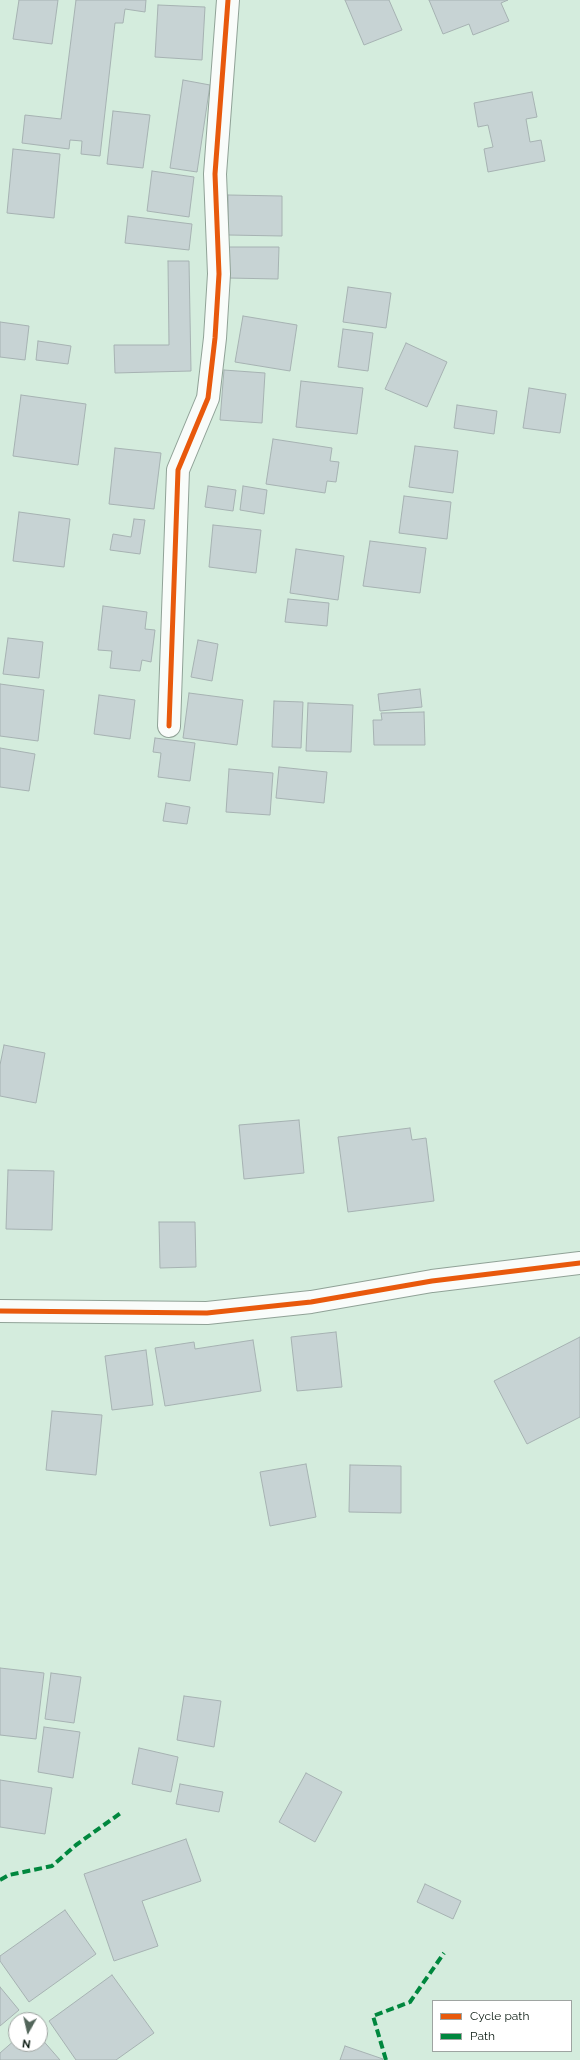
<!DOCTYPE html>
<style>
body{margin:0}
#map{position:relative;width:580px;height:2060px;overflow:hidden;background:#d4ecdd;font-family:Raleway,sans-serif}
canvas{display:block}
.legend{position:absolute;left:432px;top:2000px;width:140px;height:52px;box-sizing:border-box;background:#fff;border:1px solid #9ea4a1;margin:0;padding:5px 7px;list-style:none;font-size:12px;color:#0c1c13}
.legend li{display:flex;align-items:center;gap:8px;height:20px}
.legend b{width:20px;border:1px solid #9ea4a1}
.north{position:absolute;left:8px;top:2012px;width:40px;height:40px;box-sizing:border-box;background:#fff;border:1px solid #9ea4a1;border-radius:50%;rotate:188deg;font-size:11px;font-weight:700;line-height:16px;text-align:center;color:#0c1c13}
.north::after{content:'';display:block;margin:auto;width:14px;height:18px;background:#52655a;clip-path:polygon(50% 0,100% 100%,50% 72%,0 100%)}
</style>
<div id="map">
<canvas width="580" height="2060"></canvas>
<ul class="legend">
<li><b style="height:5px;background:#e8590c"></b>Cycle path</li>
<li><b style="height:5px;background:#00873e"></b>Path</li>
</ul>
<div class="north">N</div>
</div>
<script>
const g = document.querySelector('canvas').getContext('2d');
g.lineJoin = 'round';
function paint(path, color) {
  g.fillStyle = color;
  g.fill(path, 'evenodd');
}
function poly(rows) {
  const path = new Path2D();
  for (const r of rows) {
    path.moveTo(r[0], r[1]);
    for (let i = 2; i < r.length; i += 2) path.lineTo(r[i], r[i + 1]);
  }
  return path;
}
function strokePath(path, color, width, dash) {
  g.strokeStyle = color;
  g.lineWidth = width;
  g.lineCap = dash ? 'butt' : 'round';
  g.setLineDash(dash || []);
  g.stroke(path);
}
const building = poly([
 [19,0,58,0,52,44,13,39,19,0],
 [76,0,146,0,145,12,125,9,123,23,115,23,100,156,81,154,82,141,70,140,69,149,22,143,25,115,61,119,76,0],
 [345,0,389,0,402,30,364,45,345,0],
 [429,0,508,0,501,3,509,21,473,35,469,24,443,34,429,0],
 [158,5,205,7,202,60,155,57,158,5],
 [183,80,210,85,197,172,170,168,183,80],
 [532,92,537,117,526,119,530,142,541,140,545,161,488,172,484,149,493,147,488,125,478,127,474,103,532,92],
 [113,111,150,115,143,168,107,164,113,111],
 [13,149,60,154,54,218,7,213,13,149],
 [152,171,194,177,189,217,147,211,152,171],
 [228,195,282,196,282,236,228,235,228,195],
 [128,216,192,224,189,250,125,243,128,216],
 [228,247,279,247,278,279,228,278,228,247],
 [168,261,189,261,191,371,115,373,114,345,169,345,168,261],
 [348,287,391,293,386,328,343,322,348,287],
 [243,316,297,325,290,371,235,362,243,316],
 [0,322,29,326,25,360,0,357,0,322],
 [343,329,373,333,368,371,338,367,343,329],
 [38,341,71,346,68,364,36,360,38,341],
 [406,343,447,362,427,407,385,389,406,343],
 [224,370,265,373,262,423,220,420,224,370],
 [301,381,363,388,357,434,296,427,301,381],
 [529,388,566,394,560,433,523,428,529,388],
 [21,395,86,404,78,465,13,456,21,395],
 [457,405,497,411,494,434,454,428,457,405],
 [273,439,332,448,330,461,339,462,336,482,327,481,325,493,266,484,273,439],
 [415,446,458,451,453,493,409,487,415,446],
 [115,448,161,453,154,509,109,504,115,448],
 [208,486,236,490,233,511,205,507,208,486],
 [243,486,267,490,264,514,240,510,243,486],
 [404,496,451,502,447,539,399,533,404,496],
 [19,512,70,519,64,567,13,561,19,512],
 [134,519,145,520,140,554,110,550,113,534,131,537,134,519],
 [213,525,261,530,256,573,209,567,213,525],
 [370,541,426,548,420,593,363,586,370,541],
 [296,549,344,556,338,600,290,593,296,549],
 [288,599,329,603,327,626,285,622,288,599],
 [103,606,147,612,145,629,155,630,151,662,142,660,140,671,110,668,112,651,98,650,103,606],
 [8,638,43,642,39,678,3,674,8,638],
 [198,640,218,644,212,681,191,677,198,640],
 [0,684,44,690,38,741,0,736,0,684],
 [420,689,422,707,380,711,378,694,420,689],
 [189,693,243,700,237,745,183,738,189,693],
 [99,695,135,700,130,739,94,734,99,695],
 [274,701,303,702,301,748,272,747,274,701],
 [308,703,353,705,351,752,306,751,308,703],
 [424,712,425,745,374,745,373,720,382,720,381,713,424,712],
 [155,738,195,743,190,781,158,777,161,753,153,752,155,738],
 [0,748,35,754,29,791,0,787,0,748],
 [279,767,327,772,324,803,276,798,279,767],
 [229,769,273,773,270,815,226,812,229,769],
 [166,803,190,807,187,824,163,821,166,803],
 [4,1045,45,1053,36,1103,0,1096,0,1065,4,1045],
 [299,1120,304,1173,244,1179,239,1125,299,1120],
 [410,1128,412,1140,426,1138,434,1201,348,1212,338,1137,410,1128],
 [8,1170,54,1171,52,1230,6,1229,8,1170],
 [159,1222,195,1222,196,1267,160,1268,159,1222],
 [336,1332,342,1387,297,1391,291,1337,336,1332],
 [580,1337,580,1417,527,1444,494,1381,580,1337],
 [253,1340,261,1391,165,1406,155,1348,194,1342,195,1349,253,1340],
 [146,1350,153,1405,112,1410,105,1356,146,1350],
 [52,1411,102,1415,96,1475,46,1470,52,1411],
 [306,1464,316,1517,270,1526,260,1472,306,1464],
 [350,1465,401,1466,401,1513,349,1512,350,1465],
 [0,1668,44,1673,36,1739,0,1735,0,1668],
 [51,1673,81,1677,74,1723,45,1719,51,1673],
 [184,1696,221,1701,214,1747,177,1740,184,1696],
 [44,1727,80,1732,73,1778,38,1772,44,1727],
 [139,1748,178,1757,171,1792,132,1784,139,1748],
 [306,1773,342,1792,315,1842,279,1822,306,1773],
 [0,1780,52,1788,45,1834,0,1827,0,1780],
 [180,1784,223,1792,219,1812,176,1804,180,1784],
 [186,1839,201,1881,142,1901,158,1946,114,1961,84,1874,186,1839],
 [425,1884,461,1901,453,1919,417,1902,425,1884],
 [65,1910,96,1954,29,2002,0,1961,0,1956,65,1910],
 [112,1975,154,2033,116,2060,76,2060,49,2021,112,1975],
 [0,1987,19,2010,0,2026,0,1987],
 [40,2037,60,2060,0,2060,0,2053,16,2039,16,2044,40,2044,40,2037],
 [345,2046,383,2059,382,2060,340,2060,345,2046]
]);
const minor = poly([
 [169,726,178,470,208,398,215,338,219,274,215,174,228,0],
 [0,1311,207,1313,311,1302,432,1281,580,1263]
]);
const quiet = poly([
 [0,1880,9,1875,52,1866,76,1845,122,1812],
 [386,2060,373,2016,410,2002,444,1953]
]);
const cycleway = poly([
 [169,726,178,470,208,398,215,338,219,274,215,174,228,0],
 [0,1311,207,1313,311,1302,432,1281,580,1263]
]);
paint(building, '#c7d3d4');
strokePath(building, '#a6b2b2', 1);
strokePath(minor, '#90a297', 24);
strokePath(minor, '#f9fcfa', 22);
strokePath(quiet, '#00873e', 4, [8, 4]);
strokePath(cycleway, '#e8590c', 5);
</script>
